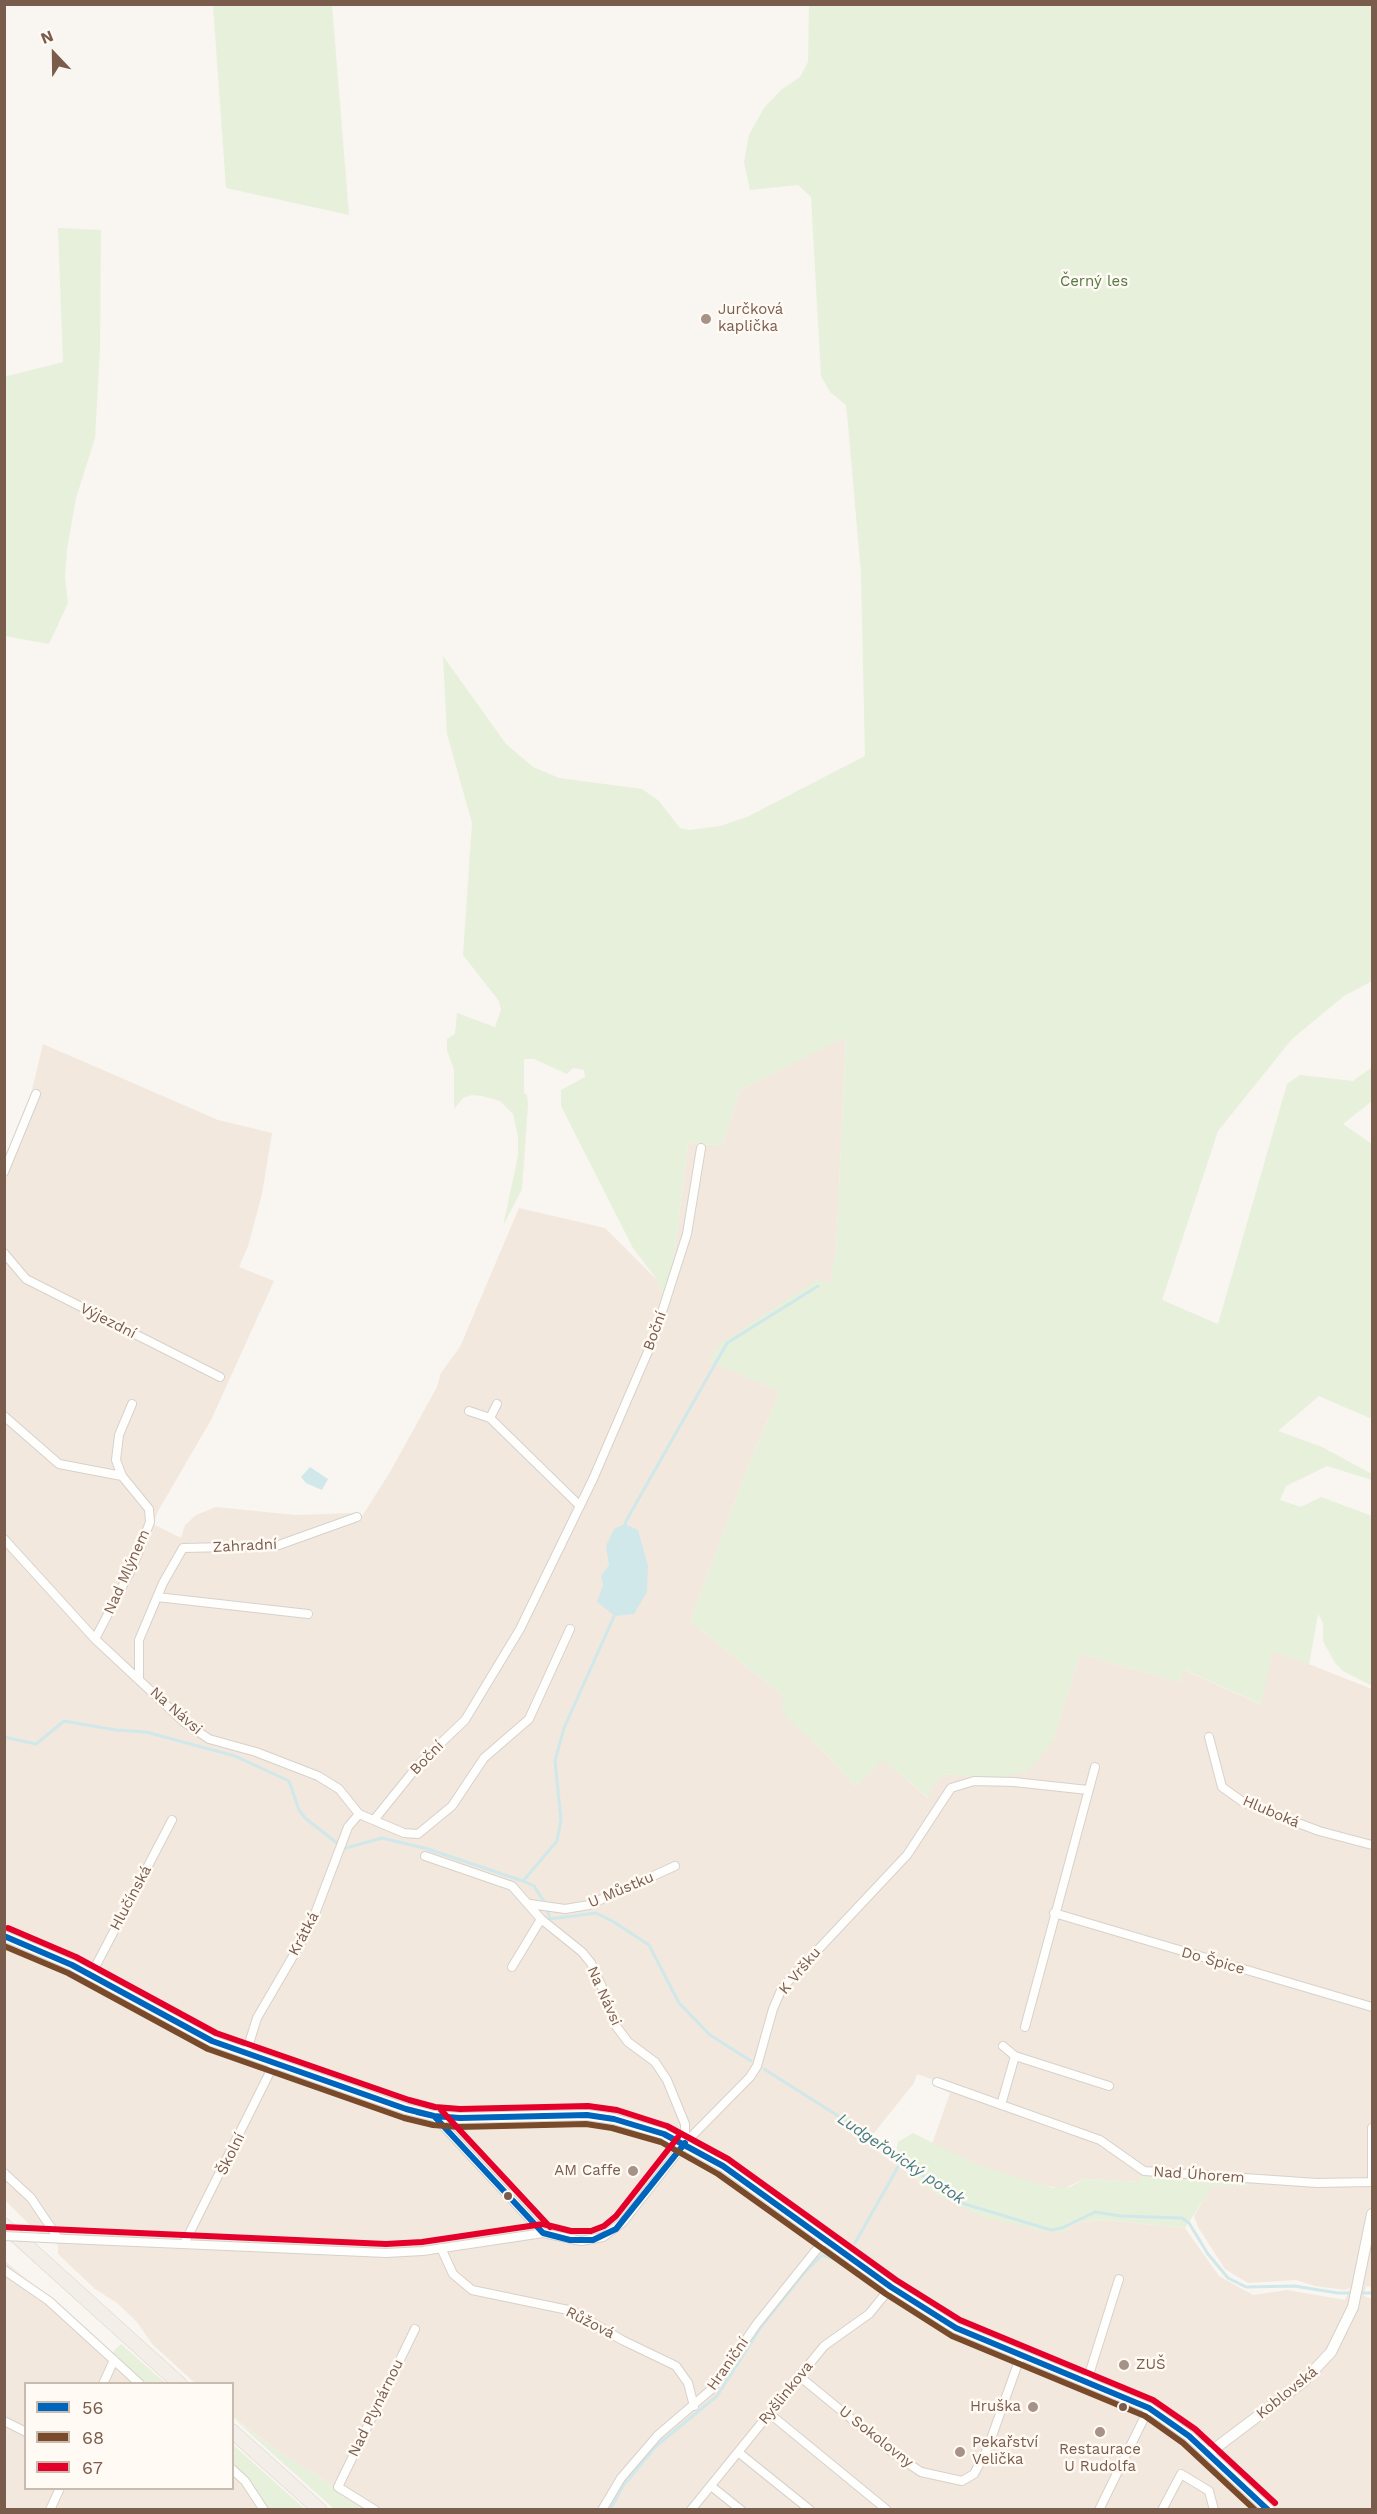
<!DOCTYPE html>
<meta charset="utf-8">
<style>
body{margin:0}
#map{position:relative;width:1377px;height:2514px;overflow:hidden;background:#f9f5f0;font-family:"Work Sans",sans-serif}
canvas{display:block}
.frame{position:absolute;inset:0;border:6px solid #7a5c4d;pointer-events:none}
.legend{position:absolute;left:24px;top:2382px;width:210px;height:108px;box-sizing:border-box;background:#fffaf3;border:2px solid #cabbb1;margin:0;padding:8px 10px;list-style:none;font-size:18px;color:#7a5c4d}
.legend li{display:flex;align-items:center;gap:12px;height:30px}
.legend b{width:30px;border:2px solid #cabbb1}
.north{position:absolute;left:24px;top:24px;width:60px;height:60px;-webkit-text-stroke:4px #fffaf3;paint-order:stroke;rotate:338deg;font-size:16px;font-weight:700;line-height:24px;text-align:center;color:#7a5c4d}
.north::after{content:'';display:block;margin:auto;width:21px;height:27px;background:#7a5c4d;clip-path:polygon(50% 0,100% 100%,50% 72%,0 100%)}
</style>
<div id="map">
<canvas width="1377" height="2514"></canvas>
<div class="frame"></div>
<ul class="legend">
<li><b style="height:8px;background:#0065bd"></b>56</li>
<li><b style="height:8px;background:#7a4b2a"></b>68</li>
<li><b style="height:8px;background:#e4002b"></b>67</li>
</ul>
<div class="north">N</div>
</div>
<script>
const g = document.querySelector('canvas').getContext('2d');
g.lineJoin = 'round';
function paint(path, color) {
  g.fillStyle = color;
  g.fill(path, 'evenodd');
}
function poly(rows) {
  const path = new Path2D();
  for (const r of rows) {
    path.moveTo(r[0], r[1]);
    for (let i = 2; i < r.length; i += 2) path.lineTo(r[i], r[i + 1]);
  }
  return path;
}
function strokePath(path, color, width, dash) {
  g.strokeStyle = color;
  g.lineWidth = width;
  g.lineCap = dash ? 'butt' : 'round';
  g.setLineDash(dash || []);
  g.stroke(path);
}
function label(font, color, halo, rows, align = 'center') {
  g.font = font + ' "Work Sans",sans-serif';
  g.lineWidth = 5;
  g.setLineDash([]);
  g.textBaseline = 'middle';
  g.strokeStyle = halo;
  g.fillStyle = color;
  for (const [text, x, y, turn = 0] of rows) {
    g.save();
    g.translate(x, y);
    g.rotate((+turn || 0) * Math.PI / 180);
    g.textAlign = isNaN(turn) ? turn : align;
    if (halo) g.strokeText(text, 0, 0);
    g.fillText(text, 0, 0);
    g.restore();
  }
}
const residential = poly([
 [846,1036,836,1253,830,1284,709,1361,780,1391,748,1467,690,1621,783,1696,783,1713,826,1754,855,1786,883,1759,928,1798,931,1789,943,1774,988,1778,1053,1741,1080,1654,1180,1682,1184,1670,1260,1704,1273,1650,1372,1689,1372,2287,1366,2286,1364,2296,1372,2299,1372,2509,370,2509,279,2452,233,2417,232,2384,195,2383,152,2344,137,2322,117,2303,95,2289,58,2254,58,2245,35,2230,4,2199,4,1156,7,1158,25,1119,43,1044,218,1120,272,1133,262,1194,248,1246,239,1267,274,1281,211,1420,158,1511,153,1524,181,1538,185,1525,196,1515,216,1507,295,1515,354,1513,359,1521,390,1472,437,1387,441,1373,460,1347,519,1208,605,1228,658,1281,661,1292,669,1297,688,1143,722,1146,740,1090],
 [917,2074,934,2080,933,2085,950,2093,932,2144,975,2164,1020,2180,1062,2189,1085,2179,1140,2182,1141,2176,1252,2185,1212,2186,1194,2216,1198,2227,1225,2269,1248,2283,1296,2280,1315,2286,1345,2290,1350,2288,1345,2300,1287,2290,1253,2295,1219,2276,1185,2228,1106,2220,1080,2222,1062,2232,1046,2232,944,2199,866,2143,914,2083],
 [4,2260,146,2383,26,2384,26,2488,232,2488,233,2463,254,2487,269,2509,5,2509]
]);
const green = poly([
 [213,5,332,5,349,215,226,188],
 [809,5,1372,5,1372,981,1344,996,1292,1039,1218,1131,1162,1300,1218,1324,1287,1084,1300,1075,1353,1081,1372,1067,1372,1101,1343,1124,1372,1144,1372,1419,1319,1396,1278,1431,1322,1447,1372,1474,1372,1480,1327,1466,1286,1486,1280,1500,1301,1507,1321,1497,1372,1516,1372,1686,1343,1671,1335,1663,1323,1641,1323,1623,1318,1614,1309,1665,1273,1651,1261,1704,1185,1670,1180,1682,1080,1654,1053,1741,1028,1772,988,1778,943,1774,931,1789,929,1798,883,1760,855,1786,826,1754,782,1713,783,1696,690,1621,748,1467,780,1391,708,1361,720,1344,816,1280,830,1283,836,1253,846,1037,740,1090,722,1146,688,1143,669,1297,661,1292,658,1281,633,1248,561,1106,561,1090,585,1077,584,1070,573,1068,567,1074,534,1059,524,1059,524,1093,527,1095,528,1105,522,1189,503,1226,518,1156,518,1136,513,1114,500,1101,482,1096,472,1095,463,1098,454,1109,454,1070,447,1050,447,1039,455,1034,457,1013,495,1027,501,1010,499,1001,463,955,472,823,447,734,443,656,506,744,533,767,559,778,642,789,659,801,680,828,690,830,720,826,747,817,865,756,861,574,848,424,846,405,830,392,821,376,811,197,798,185,750,190,744,162,749,135,764,108,781,90,800,77,808,62],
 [58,228,101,230,100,350,95,438,76,498,67,549,65,577,68,603,49,644,5,636,4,377,63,362],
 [913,2133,975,2164,1053,2188,1070,2187,1085,2179,1140,2182,1141,2175,1261,2186,1212,2187,1185,2228,1106,2220,1080,2222,1062,2232,1046,2232,983,2217,944,2199,894,2162,898,2142],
 [121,2344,155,2374,166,2383,146,2383,112,2353],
 [232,2417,279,2452,370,2509,334,2509],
 [232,2444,305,2509,269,2509,254,2487,233,2463]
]);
const water = poly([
 [310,1467,328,1479,322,1490,306,1483,301,1477],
 [625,1524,638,1530,648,1566,647,1592,634,1614,615,1616,597,1602,603,1585,601,1576,609,1565,606,1546,614,1529]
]);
const stream = poly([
 [624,1528,626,1521,727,1343,818,1286],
 [4,1737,36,1744,64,1721,116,1730,146,1732,235,1756,289,1781,299,1810,305,1818,337,1843],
 [346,1848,382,1838,428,1849,523,1881,534,1886,545,1903],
 [523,1881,557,1841,561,1820,555,1761,564,1728,616,1612],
 [547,1909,550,1919,596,1913,614,1922,649,1945,679,2003,710,2035,751,2061],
 [764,2069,873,2138,958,2202,1051,2230,1062,2228,1095,2212,1121,2216,1182,2218,1189,2223,1208,2254,1228,2278,1246,2287,1294,2286,1338,2293,1372,2293],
 [855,2243,902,2160],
 [610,2510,623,2486,656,2446,717,2396,761,2327,804,2273,822,2255,836,2260]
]);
const minor = poly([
 [4,1172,36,1094],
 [4,1253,26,1279,220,1377],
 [469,1411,490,1418,580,1506],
 [4,1416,59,1464,122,1476],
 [490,1418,497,1404],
 [4,1539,95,1639,184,1722,209,1739,256,1752,318,1776,339,1789,359,1814,404,1833,418,1834,452,1806,484,1758,529,1719,570,1629],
 [157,1597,308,1614],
 [95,1639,133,1566,150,1522,149,1509,122,1476,116,1460,119,1435,132,1404],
 [139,1679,139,1640,163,1583,183,1548,276,1546,357,1517],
 [1209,1737,1222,1787,1243,1802,1319,1831,1372,1845],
 [374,1820,420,1763,465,1720,520,1629,593,1479,653,1340,687,1234,701,1148],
 [425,1856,512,1886,541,1919,582,1952,591,1963,602,1987,616,2026,628,2042,655,2062,667,2080,685,2124,685,2143],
 [530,1904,565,1909,589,1905,675,1866],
 [1054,1913,1372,2007],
 [512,1967,541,1919],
 [91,1975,172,1820],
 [1025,2027,1095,1767],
 [1003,2046,1015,2056,1109,2086],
 [246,2053,257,2018,310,1927,348,1827,359,1814],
 [937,2082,1100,2140,1144,2171,1317,2183,1372,2182],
 [1001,2105,1015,2056],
 [434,2116,543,2233],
 [1372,2128,1372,2179],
 [4,2173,31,2198,58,2238],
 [45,2238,386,2253,423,2251,543,2233,581,2241,603,2237,623,2222,685,2143,750,2077,757,2066,773,2009,782,1988,907,1855,951,1788,974,1781,1014,1782,1088,1790],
 [185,2242,274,2064],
 [441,2248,453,2274,472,2290,573,2311,622,2340,676,2366,688,2383,694,2406],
 [4,2270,49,2301,140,2384],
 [799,2376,893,2453,921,2472,962,2481,974,2474,987,2450,1021,2355],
 [1087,2381,1119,2279],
 [103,2384,114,2360],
 [770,2414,887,2510],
 [4,2421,26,2432],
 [738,2452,810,2510],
 [232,2469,245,2481,264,2510],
 [711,2486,741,2510],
 [50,2510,60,2488],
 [375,2510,338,2487,415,2329],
 [602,2510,621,2478,658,2435,713,2388,756,2325,825,2239],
 [691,2510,824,2346,869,2314,891,2287],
 [1099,2510,1149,2408],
 [1162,2510,1181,2474,1209,2491,1214,2510]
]);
const tertiary = poly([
 [4,1936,72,1965,212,2041,406,2109,434,2116,460,2118,587,2115,614,2119,664,2134,723,2166,891,2287,956,2328,1149,2408,1189,2436,1269,2510],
 [1209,2453,1303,2382,1331,2352,1353,2307,1372,2214]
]);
const primary = poly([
 [4,2225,180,2384],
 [232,2431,320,2510]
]);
const minorBridge = poly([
 [4,2236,45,2238]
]);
const bus1 = poly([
 [4,1936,72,1965,212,2041,406,2109,434,2116,460,2118,587,2115,614,2119,664,2134,723,2166,891,2287,956,2328,1149,2408,1189,2436,1268,2510],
 [417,2112,434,2116,543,2233,570,2240,593,2240,616,2229,685,2143]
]);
const bus2 = poly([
 [4,1946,68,1973,208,2049,404,2118,433,2125,459,2127,586,2124,612,2128,661,2142,718,2174,886,2294,952,2336,1145,2416,1183,2443,1255,2510]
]);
const bus3 = poly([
 [8,1928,76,1957,216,2033,409,2100,435,2107,460,2109,588,2106,617,2110,667,2126,728,2159,896,2280,960,2320,1153,2400,1195,2429,1275,2503],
 [441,2110,550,2227],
 [4,2227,386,2244,422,2242,543,2224,571,2231,591,2231,604,2226,616,2216,678,2137]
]);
const markers = [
 [706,319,6,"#a69286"],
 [633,2171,6,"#a69286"],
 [508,2196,5,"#7a5c4d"],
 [1124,2365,6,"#a69286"],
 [1033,2407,6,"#a69286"],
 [1123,2407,5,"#7a5c4d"],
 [1100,2432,6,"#a69286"],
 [960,2452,6,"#a69286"]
];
const parkNames = [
 ["Černý les",1094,282]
];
const poiNames = [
 ["Jurčková",718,310],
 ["kaplička",718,327],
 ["AM Caffe",621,2171,"right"],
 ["ZUŠ",1136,2365],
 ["Hruška",1021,2407,"right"],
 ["Pekařství",972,2443],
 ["Velička",972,2460],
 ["Restaurace",1100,2450,"center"],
 ["U Rudolfa",1100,2467,"center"]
];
const streetNames = [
 ["Výjezdní",108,1321,27],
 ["Boční",655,1331,-70],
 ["Zahradní",245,1546,-3],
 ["Nad Mlýnem",127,1572,-66],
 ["Na Návsi",176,1711,41],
 ["Boční",427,1758,-46],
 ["Hluboká",1271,1812,23],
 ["U Můstku",621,1890,-23],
 ["Hlučínská",131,1898,-62],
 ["Krátká",304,1934,-62],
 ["Do Špice",1213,1961,16],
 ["K Vršku",800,1971,-50],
 ["Na Návsi",604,1996,66],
 ["Školní",231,2154,-64],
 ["Nad Úhorem",1199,2175,4],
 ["Růžová",590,2323,27],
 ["Hraniční",728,2364,-55],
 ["Ryšlinkova",786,2393,-51],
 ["Koblovská",1287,2393,-39],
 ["Nad Plynárnou",376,2408,-64],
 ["U Sokolovny",876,2437,38]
];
const waterNames = [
 ["Ludgeřovický potok",901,2159,34]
];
paint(residential, '#f2e8de');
paint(green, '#e7f0db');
paint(water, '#d0e8ea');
strokePath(stream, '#d0e8ea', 3);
strokePath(minor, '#d7d1cb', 10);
strokePath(tertiary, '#d7d1cb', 12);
strokePath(primary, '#dad1cc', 15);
strokePath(minor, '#fefefd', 8);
strokePath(tertiary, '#fefefd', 10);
strokePath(primary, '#f3eee8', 14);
strokePath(minorBridge, '#d7d1cb', 10, []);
strokePath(minorBridge, '#fefefd', 8);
strokePath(bus1, '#0065bd', 6);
strokePath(bus2, '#7a4b2a', 6);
strokePath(bus3, '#e4002b', 6);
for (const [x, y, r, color] of markers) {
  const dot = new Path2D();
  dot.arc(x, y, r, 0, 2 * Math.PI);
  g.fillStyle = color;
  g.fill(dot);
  strokePath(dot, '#fffaf3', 2);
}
label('15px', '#537a41', '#fffaf3', parkNames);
label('15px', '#7a5c4d', '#fffaf3', poiNames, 'left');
label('15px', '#7a5c4d', '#fffaf3', streetNames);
label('italic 16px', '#437c86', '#fffaf3', waterNames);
</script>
